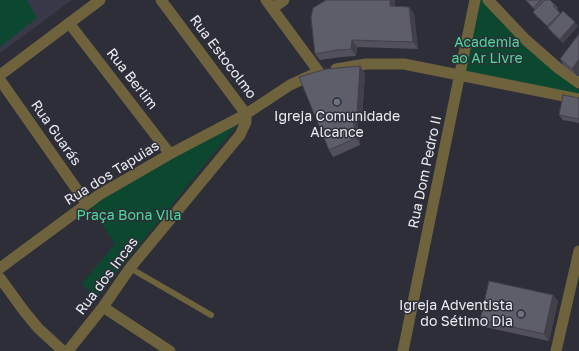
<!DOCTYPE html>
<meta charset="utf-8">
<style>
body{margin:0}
canvas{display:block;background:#2e2e39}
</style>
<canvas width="579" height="351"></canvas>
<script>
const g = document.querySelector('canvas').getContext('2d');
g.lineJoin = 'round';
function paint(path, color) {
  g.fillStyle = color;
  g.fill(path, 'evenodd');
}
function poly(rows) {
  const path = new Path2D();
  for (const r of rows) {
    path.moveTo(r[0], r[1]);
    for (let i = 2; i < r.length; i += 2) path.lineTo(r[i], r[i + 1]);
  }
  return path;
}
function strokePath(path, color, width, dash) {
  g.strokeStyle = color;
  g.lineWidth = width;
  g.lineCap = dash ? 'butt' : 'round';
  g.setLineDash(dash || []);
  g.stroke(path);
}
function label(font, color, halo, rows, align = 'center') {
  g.font = font + ' "Golos Text",sans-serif';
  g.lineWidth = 3;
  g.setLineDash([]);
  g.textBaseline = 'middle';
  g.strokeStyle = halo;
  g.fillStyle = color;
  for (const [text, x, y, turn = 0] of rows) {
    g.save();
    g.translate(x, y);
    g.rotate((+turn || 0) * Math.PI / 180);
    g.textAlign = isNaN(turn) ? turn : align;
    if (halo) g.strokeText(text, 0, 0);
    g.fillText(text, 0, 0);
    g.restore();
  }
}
const built = poly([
 [0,0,72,0,0,53]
]);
const green = poly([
 [0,0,27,0,37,18,0,47],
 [480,0,482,0,566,79,579,90,579,96,462,71],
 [239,122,97,297,82,284,115,244,90,206,127,184]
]);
const service = poly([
 [130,268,211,315]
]);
const minor = poly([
 [266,0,319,72],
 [273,8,284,0],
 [69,23,170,154],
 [336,69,366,64,404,64,579,99],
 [0,80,87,204],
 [0,268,99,195,170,154,246,114,161,0],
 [0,278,24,311,38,328,63,351],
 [103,307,170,351],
 [68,351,103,307,130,268,240,135,246,122,246,114,290,85,314,74],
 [403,351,475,0]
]);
const tertiary = poly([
 [488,0,526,40,558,68,579,83],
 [0,75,100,0],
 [556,351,579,251]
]);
const wall = poly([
 [326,0,395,0,395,6,409,7,414,14,418,49,357,47,356,56,342,57,320,60,315,54],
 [525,0,550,0,558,8,557,9,561,14,578,26,563,43,551,32,549,28,536,16,533,12,535,10],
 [579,34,579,73,577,76,564,66,560,59],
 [365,73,362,120,357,121,360,145,333,157,329,150],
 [579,98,579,123,563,120,559,115],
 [558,301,549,341,485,327,480,320]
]);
const shadedWall = poly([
 [390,0,395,0,395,12,390,6],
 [409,7,414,14,418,49,413,42],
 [575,22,578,26,563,43,560,39],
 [352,40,357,47,356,56,351,49],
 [579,59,579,73,577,76,572,69],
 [360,66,365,73,362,120,357,113],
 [352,114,357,121,360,145,356,138],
 [553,295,558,301,549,341,544,334]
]);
const building = poly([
 [326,0,390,0,390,6,409,7,413,42,352,40,351,49,337,50,315,54,311,18,313,8,326,0],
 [526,0,541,0,533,8,526,0],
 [545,0,550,0,555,5,553,6,560,13,547,26,533,12,545,0],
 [563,11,575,22,560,39,548,28,563,11],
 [579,34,579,59,572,69,560,59,579,34],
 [360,66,357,113,352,114,356,138,329,150,299,77,326,69,360,66],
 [563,95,579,98,579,119,559,115,563,95],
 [489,281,553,295,544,334,480,320,489,281]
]);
const markers = [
 [337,102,4,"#6b7280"],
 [521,314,4,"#6b7280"]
];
const parkNames = [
 ["Academia",487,43],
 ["ao Ar Livre",487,59],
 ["Praça Bona Vila",129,216]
];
const streetNames = [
 ["Rua Estocolmo",223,57,53],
 ["Rua Berlim",132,79,52],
 ["Rua Guarás",56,133,55],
 ["Rua Dom Pedro II",425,172,-78],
 ["Rua dos Tapuias",112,173,-32],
 ["Rua dos Incas",107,276,-53]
];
const poiNames = [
 ["Igreja Comunidade",337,117],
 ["Alcance",337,133],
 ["Igreja Adventista",513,306,"right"],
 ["do Sétimo Dia",513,322,"right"]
];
paint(built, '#393849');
paint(green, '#0c482f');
strokePath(service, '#6e633d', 6);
strokePath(minor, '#6e633d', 11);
strokePath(tertiary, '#6e633d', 11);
paint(wall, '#51505b');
paint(shadedWall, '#42414a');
paint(building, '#5e5d6a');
strokePath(building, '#42414a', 1);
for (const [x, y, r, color] of markers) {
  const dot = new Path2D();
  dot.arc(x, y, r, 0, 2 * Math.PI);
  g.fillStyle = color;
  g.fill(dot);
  strokePath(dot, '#2e2e39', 1.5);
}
label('14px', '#4adc9b', '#2e2e39', parkNames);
label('14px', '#ededf5', '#2e2e39', streetNames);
label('14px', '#ededf5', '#2e2e39', poiNames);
</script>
